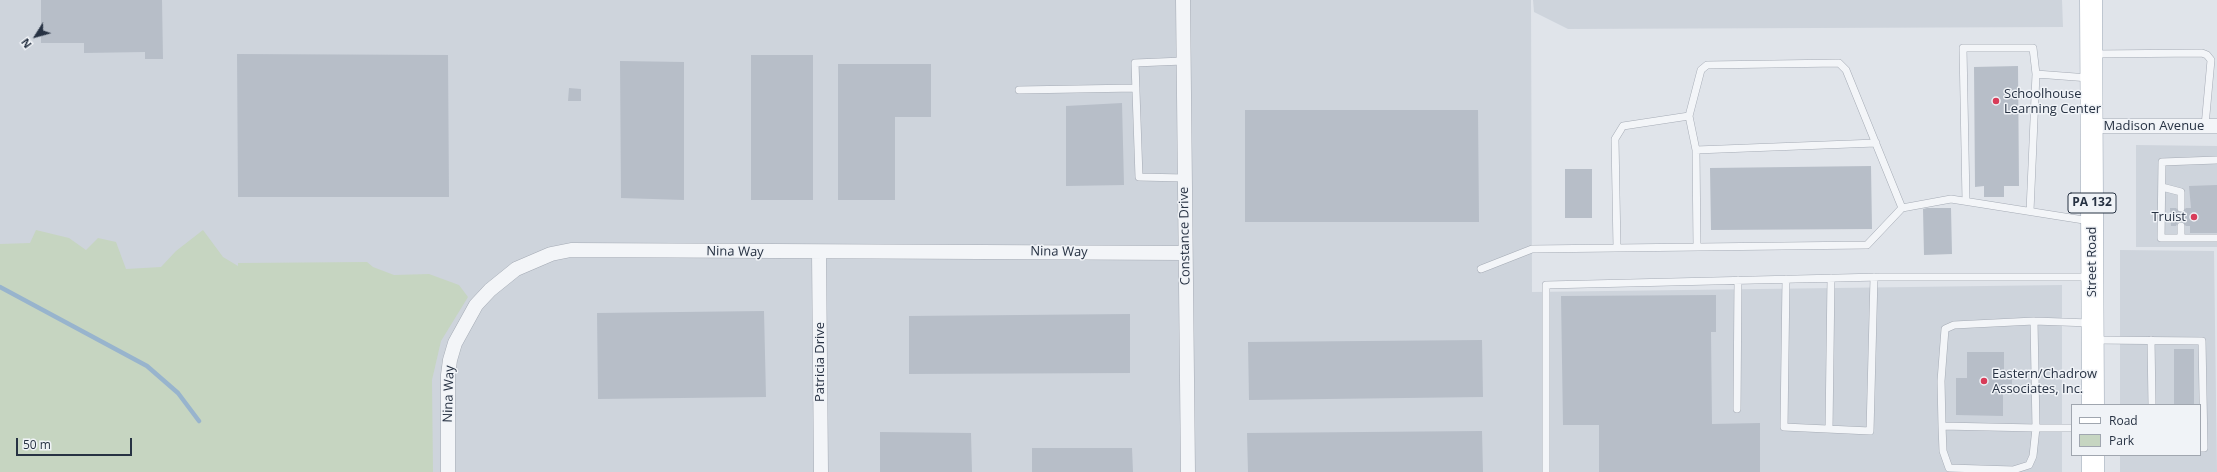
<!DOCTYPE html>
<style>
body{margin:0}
#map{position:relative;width:2217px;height:472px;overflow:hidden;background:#e0e4ea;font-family:"Open Sans",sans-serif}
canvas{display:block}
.legend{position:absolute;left:2071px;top:404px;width:130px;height:52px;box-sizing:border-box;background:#f0f3f7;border:1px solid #a0a6af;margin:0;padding:5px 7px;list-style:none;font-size:12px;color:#273243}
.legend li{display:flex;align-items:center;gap:8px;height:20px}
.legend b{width:20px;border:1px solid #a0a6af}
.north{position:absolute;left:16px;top:16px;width:40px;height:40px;-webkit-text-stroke:3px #f0f3f7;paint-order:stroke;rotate:233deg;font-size:11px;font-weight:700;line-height:16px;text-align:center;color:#273243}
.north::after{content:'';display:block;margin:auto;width:14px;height:18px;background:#273243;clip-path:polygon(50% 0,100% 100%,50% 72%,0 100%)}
.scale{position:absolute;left:16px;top:438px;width:116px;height:18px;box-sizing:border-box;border:2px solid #273243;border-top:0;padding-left:5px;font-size:12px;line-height:14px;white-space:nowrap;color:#273243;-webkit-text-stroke:3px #f0f3f7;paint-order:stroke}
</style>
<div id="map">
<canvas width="2217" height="472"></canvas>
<ul class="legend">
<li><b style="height:5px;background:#fff"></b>Road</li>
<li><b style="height:11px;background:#c6d5c1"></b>Park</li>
</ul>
<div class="north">N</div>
<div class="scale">50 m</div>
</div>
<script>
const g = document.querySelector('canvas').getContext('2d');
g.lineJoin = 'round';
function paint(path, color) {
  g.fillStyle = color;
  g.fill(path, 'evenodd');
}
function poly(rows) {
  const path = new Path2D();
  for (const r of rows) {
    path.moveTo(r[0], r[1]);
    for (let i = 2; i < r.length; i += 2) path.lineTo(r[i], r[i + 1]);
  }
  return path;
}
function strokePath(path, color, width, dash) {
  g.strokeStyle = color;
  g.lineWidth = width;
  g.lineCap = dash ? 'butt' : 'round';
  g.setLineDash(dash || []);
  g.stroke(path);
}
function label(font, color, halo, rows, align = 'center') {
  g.font = font + ' "Open Sans",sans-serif';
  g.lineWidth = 3;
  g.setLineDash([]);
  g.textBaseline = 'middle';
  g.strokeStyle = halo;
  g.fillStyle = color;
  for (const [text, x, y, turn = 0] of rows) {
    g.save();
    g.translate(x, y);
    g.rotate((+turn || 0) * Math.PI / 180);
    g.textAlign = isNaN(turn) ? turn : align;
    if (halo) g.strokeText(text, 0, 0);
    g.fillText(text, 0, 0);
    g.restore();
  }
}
const built = poly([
 [0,0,1531,0,1532,292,2062,285,2062,472,0,472],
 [1533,0,2062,0,2063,27,1568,29,1534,12],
 [2136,145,2217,146,2217,247,2136,247],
 [2120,250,2214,251,2217,472,2120,472,2120,455,2200,455,2200,405,2120,405]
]);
const green = poly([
 [36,230,69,238,86,250,98,238,116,242,126,269,161,267,176,251,203,230,223,257,238,266,238,263,367,262,373,267,394,275,429,274,459,285,468,297,441,341,432,380,433,472,0,472,0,244,30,243]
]);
const stream = poly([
 [0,287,147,366,178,393,199,421]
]);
const building = poly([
 [41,0,162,0,163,59,145,59,145,52,84,53,84,43,41,43],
 [237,54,448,55,449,197,238,197],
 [751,55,813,55,813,200,751,200],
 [620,61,684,62,684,200,621,198],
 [838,64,931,64,931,117,895,117,895,200,838,200],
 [2018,66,2019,186,2004,186,2004,197,1984,197,1984,186,1975,187,1974,67],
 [569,88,581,89,581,101,568,101],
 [1122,103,1124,185,1066,186,1066,106],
 [1245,110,1478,110,1479,222,1245,222],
 [1871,166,1872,229,1711,230,1710,168],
 [1565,169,1592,169,1592,218,1565,218],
 [2217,185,2217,233,2190,233,2190,226,2186,226,2181,221,2178,222,2176,226,2171,226,2170,208,2176,208,2181,213,2186,208,2191,208,2189,186],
 [1927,208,1951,208,1952,254,1924,255,1923,209],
 [1716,295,1716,332,1711,332,1712,424,1760,423,1760,472,1599,472,1599,425,1563,425,1561,296],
 [764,311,766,397,598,399,597,313],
 [1130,314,1130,373,909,374,909,316],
 [1482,340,1483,397,1249,400,1248,342],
 [2174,349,2194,349,2194,405,2174,405],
 [1967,352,2004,352,2004,370,2012,370,2012,384,2003,384,2003,416,1956,415,1956,378,1967,378],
 [1482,431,1483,472,1248,472,1247,433],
 [880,432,971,433,972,472,880,472],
 [1032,448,1132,448,1133,472,1032,472]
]);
const service = poly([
 [2094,54,2202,53,2207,55,2211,60,2205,126],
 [1183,61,1135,63,1139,177,1184,178],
 [1019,90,1136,88],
 [1689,116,1696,150,1697,247],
 [1696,150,1876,143],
 [2217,160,2162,162,2161,238,2217,238],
 [2162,187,2181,192,2181,208],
 [1966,201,1963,48,2033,48,2036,74,2089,78],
 [2030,211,2036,74],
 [2181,238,2181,226],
 [1617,248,1615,139,1623,126,1689,116,1701,70,1707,65,1839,63,1846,70,1902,208],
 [1481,269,1532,249,1867,245,1902,208,1951,199,2090,221],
 [1786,279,1784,427,1870,431,1874,277],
 [2095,340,2202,341,2204,448,2200,448],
 [2151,340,2152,405],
 [1737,409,1738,280],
 [1942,426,2036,428,2033,456,2029,465,2013,470,1949,468,1943,451,1942,426,1941,381,1945,329,1954,325,2034,321],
 [2072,428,2036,428,2034,321,2090,323],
 [1829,429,1831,278],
 [1546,472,1546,285,1880,277,2090,277]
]);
const minor = poly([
 [1183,0,1188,472],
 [2091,126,2217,126],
 [819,252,821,472],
 [448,472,448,375,450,360,455,343,476,305,490,290,516,269,551,254,571,250,1185,253]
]);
const primary = poly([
 [2091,0,2093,405],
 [2093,455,2093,472]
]);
const markers = [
 [1996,101,4,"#d83c59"],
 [2194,217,4,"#d83c59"],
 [1984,381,4,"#d83c59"]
];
const shields = [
 [2092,203,48]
];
const shieldNames = [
 ["PA 132",2092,203]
];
const poiNames = [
 ["Schoolhouse",2004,94],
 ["Learning Center",2004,109],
 ["Truist",2186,217,"right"],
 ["Eastern/Chadrow",1992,374],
 ["Associates, Inc.",1992,389]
];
const streetNames = [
 ["Madison Avenue",2154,126],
 ["Constance Drive",1185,236,-91],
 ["Nina Way",735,252,1],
 ["Nina Way",1059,252,1],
 ["Street Road",2092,262,-90],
 ["Patricia Drive",820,362,-90],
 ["Nina Way",449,394,-88]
];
paint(built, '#ced4dc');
paint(green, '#c6d5c1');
strokePath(stream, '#98b4cd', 4.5);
paint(building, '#b7bec8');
strokePath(service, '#a5abb5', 8);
strokePath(minor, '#a5abb5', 15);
strokePath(primary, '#9ea9b7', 23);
strokePath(service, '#f3f5f8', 7);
strokePath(minor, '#f3f5f8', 14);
strokePath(primary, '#fff', 22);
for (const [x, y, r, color] of markers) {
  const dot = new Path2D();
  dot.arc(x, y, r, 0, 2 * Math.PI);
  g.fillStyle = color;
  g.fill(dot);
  strokePath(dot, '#f0f3f7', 1.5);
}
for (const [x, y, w] of shields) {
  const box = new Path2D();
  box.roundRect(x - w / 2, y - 10, w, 20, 3);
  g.fillStyle = '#f0f3f7';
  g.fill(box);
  strokePath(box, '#273243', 1);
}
label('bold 12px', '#273243', null, shieldNames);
label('13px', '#273243', '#f0f3f7', poiNames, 'left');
label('13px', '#273243', '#f0f3f7', streetNames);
</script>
